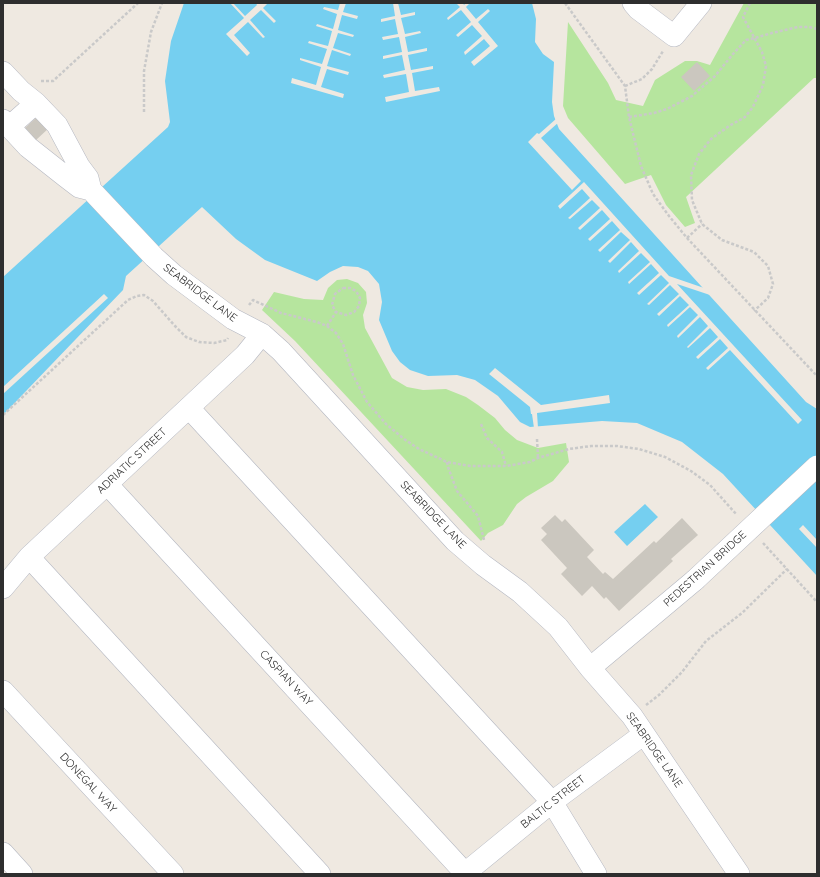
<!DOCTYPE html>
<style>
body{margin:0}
#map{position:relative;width:820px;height:877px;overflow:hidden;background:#efe9e1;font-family:Quicksand,sans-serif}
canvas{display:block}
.frame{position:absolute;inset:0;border:4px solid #2e2e2e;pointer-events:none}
</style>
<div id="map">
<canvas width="820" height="877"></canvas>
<div class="frame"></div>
</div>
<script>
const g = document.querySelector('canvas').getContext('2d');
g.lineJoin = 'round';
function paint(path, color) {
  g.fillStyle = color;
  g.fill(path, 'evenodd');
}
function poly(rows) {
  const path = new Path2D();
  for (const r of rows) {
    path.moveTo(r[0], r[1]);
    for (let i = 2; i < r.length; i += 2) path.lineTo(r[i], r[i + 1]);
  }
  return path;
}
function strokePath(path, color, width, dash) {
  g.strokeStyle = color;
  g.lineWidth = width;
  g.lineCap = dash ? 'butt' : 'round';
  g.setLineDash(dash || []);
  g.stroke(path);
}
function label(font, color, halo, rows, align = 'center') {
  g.font = font + ' Quicksand,sans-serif';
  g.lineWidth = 3;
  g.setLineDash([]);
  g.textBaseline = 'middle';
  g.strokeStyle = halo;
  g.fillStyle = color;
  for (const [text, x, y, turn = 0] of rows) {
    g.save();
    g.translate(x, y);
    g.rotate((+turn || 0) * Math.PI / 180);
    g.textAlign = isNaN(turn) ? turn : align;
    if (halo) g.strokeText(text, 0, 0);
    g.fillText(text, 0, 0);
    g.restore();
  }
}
const green = poly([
 [744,3,817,3,817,78,814,78,686,197,695,223,685,227,666,205,651,175,625,184,568,118,563,106,568,22,608,83,616,100,643,106,655,80,685,61,697,61,710,65],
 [347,279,358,283,366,292,367,303,363,315,365,328,392,378,407,387,423,390,446,389,466,397,478,405,495,418,505,430,517,440,538,448,566,443,569,462,553,481,526,497,517,504,503,525,488,533,481,541,295,341,262,310,274,292,304,299,323,300,328,288,337,280]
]);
const water = poly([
 [184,3,532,3,536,19,535,42,543,54,554,62,552,102,554,116,559,129,806,402,817,409,817,576,723,474,682,442,637,423,602,421,530,427,520,422,498,396,475,380,457,375,428,376,410,370,400,362,392,351,379,320,382,302,379,284,368,271,358,267,343,266,330,272,317,281,265,260,236,239,202,207,126,276,123,290,3,415,3,277,168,127,170,122,165,81,171,41],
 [645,504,658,517,627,546,614,532]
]);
const pier = poly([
 [230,3,233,3,245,16,257,5,256,3,268,3,263,8,276,21,274,23,261,10,250,20,265,37,263,38,248,22,234,35,250,53,247,56,226,34,244,18],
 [340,3,346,3,343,12,358,16,357,19,342,15,338,30,354,35,353,37,338,33,333,48,351,54,350,56,332,50,327,66,349,72,348,75,327,69,321,87,344,94,343,98,291,83,292,78,316,85,321,67,300,60,300,58,322,64,327,49,308,43,309,41,328,46,332,31,316,26,317,24,333,29,337,14,323,9,324,7,338,10],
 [393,3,398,3,401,15,415,12,415,15,401,18,405,34,420,31,421,33,405,37,408,52,427,48,427,51,408,55,411,70,433,66,433,69,412,73,415,91,439,87,440,91,386,102,385,97,409,92,406,74,384,78,383,75,405,70,402,55,383,59,383,56,402,52,399,37,383,40,382,37,398,34,395,19,381,22,381,19,395,16],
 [456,3,463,3,464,5,466,3,470,3,466,7,476,19,488,9,490,11,478,22,498,46,474,66,471,62,490,46,484,39,465,55,464,52,482,36,472,25,458,37,456,35,471,22,461,10,448,20,447,18,460,7],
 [557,118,559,122,541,138,581,181,572,190,528,142,537,133,539,134],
 [584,182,669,276,707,289,713,296,677,284,802,420,798,424,730,350,708,370,706,368,728,348,720,339,698,359,696,357,718,337,710,328,688,348,687,347,708,326,700,317,678,338,677,336,698,315,690,307,668,327,667,325,689,305,680,296,659,316,657,314,679,294,670,285,649,305,647,304,669,283,661,275,639,295,637,293,659,273,651,264,629,284,628,282,650,262,641,253,619,273,618,271,639,251,631,242,610,263,608,261,630,240,621,232,600,252,598,250,620,230,612,221,590,241,588,239,610,219,602,210,580,230,578,228,600,208,592,200,570,219,568,218,590,198,582,189,560,209,558,206],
 [104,294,108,298,3,394,3,387],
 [495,368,541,405,609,395,610,403,537,413,538,428,534,428,532,414,531,414,530,407,489,374],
 [803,525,817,540,817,548,799,529]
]);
const building = poly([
 [697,62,710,76,694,91,681,77],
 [38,116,49,128,36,140,25,128],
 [555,515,562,522,565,519,594,550,587,557,603,574,605,572,613,579,654,541,656,543,682,518,698,535,671,559,673,561,619,611,606,597,604,599,592,586,582,596,561,574,567,568,541,540,547,534,541,528]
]);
const path = poly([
 [565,3,625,86,629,117,641,166,653,194,669,216,687,238,817,376],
 [750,3,743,17,762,52,766,66,763,85,753,107,745,117,729,126,711,139,699,154,691,175,692,200,702,224,722,240,754,252,768,266,773,284,768,298,754,311],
 [41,81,53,81,138,3],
 [625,86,642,79,652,69,663,51],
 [144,112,144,71,151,32,162,3],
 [629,117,654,113,667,109,692,96,715,76,733,54,746,40,755,38,772,33,798,27,809,27,817,29],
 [687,238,702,224],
 [343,288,350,288,356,291,360,298,359,306,354,312,346,315,336,312,332,305,335,294,343,288],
 [249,305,253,300,281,313,317,322,327,326,336,333,343,344,353,375,367,402,386,424,404,439,419,449,447,462,470,466,506,466,530,462,538,458,569,449,591,446,617,446,639,449,665,457,691,471,710,485,737,515],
 [327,326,336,312],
 [3,415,128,300,137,296,144,295,153,301,175,326,186,337,199,342,214,343,227,340,228,338],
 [481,424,487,438,502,452,506,466],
 [537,439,538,458],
 [447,462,448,467,457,491,478,516,484,540],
 [763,543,817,602],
 [646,705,659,695,682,672,706,641,742,613,787,569]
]);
const minor = poly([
 [633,3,638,9,674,36,701,3],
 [3,72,21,91,36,103,57,125,79,166,88,178,91,190,154,257,174,275,233,319,262,334,281,351,455,541,483,565,520,592,558,627,590,668,632,716,739,874],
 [3,120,28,147,66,177,79,187,91,190],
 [9,127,36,103],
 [189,408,552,802,596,874],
 [107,484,465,873],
 [29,557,320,874],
 [3,588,29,557,245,355,262,334],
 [590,668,695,580],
 [3,691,173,874],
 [3,853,22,874],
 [464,874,552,802,644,734]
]);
const minorBridge = poly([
 [695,580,817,466]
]);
const streetNames = [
 ["SEABRIDGE LANE",200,293,37],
 ["ADRIATIC STREET",132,461,-43],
 ["SEABRIDGE LANE",433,515,46],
 ["PEDESTRIAN BRIDGE",705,569,-42],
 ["CASPIAN WAY",286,678,47],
 ["SEABRIDGE LANE",654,750,55],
 ["DONEGAL WAY",88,783,47],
 ["BALTIC STREET",553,802,-38]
];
paint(green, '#b6e59e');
paint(water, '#75cff0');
paint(pier, '#efe9e1');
paint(building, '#cbc7bf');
strokePath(minor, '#b4b7c1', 22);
strokePath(path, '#c9c9c9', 2.5, [3, 2]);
strokePath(minor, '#fff', 21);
strokePath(minorBridge, '#b4b7c1', 22, []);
strokePath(minorBridge, '#fff', 21);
label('11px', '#2e2e2e', '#fff', streetNames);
</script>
